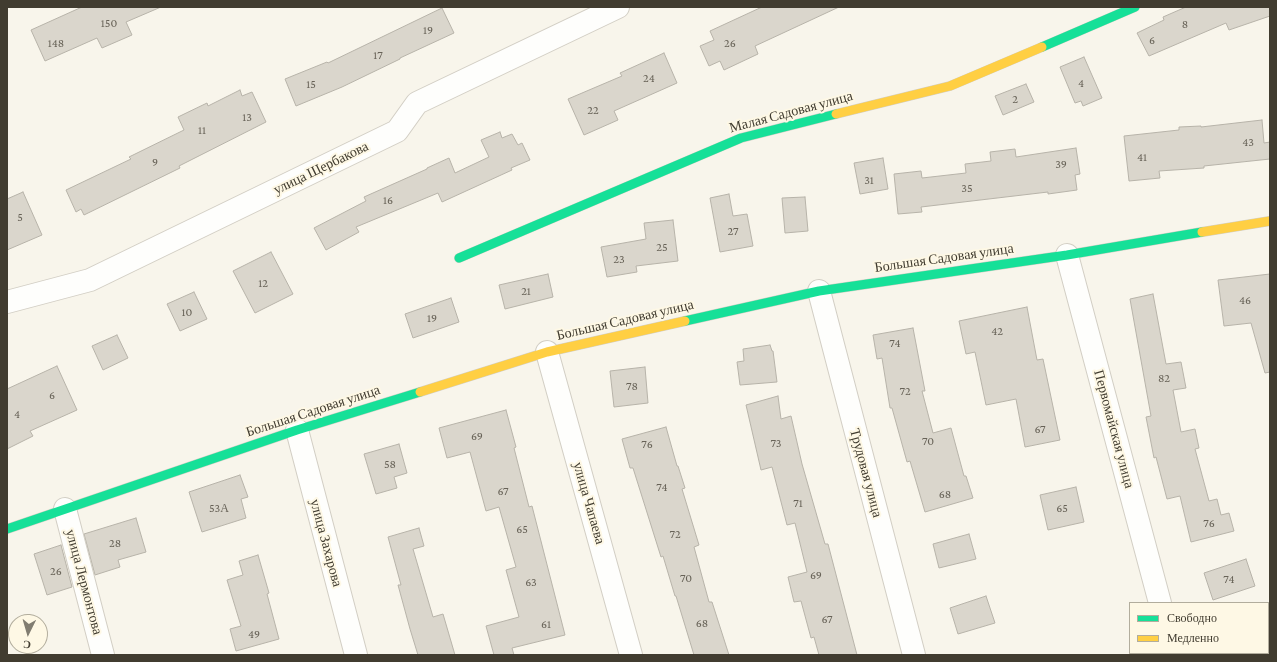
<!DOCTYPE html>
<meta charset="utf-8">
<style>
body{margin:0}
#map{position:relative;width:1277px;height:662px;overflow:hidden;background:#f8f5eb;font-family:"Crimson Pro",serif}
canvas{display:block}
.frame{position:absolute;inset:0;border:8px solid #413c30;pointer-events:none}
.legend{position:absolute;left:1129px;top:602px;width:140px;height:52px;box-sizing:border-box;background:#fef8e5;border:1px solid #b2ad9d;margin:0;padding:5px 7px;list-style:none;font-size:12px;color:#413c30}
.legend li{display:flex;align-items:center;gap:8px;height:20px}
.legend b{width:20px;border:1px solid #b2ad9d}
.north{position:absolute;left:8px;top:614px;width:40px;height:40px;box-sizing:border-box;background:#fef8e5;border:1px solid #b2ad9d;border-radius:50%;rotate:185deg;font-size:11px;font-weight:700;line-height:16px;text-align:center;color:#413c30}
.north::after{content:'';display:block;margin:auto;width:14px;height:18px;background:#817d71;clip-path:polygon(50% 0,100% 100%,50% 72%,0 100%)}
</style>
<div id="map">
<canvas width="1277" height="662"></canvas>
<div class="frame"></div>
<ul class="legend">
<li><b style="height:5px;background:#16e098"></b>Свободно</li>
<li><b style="height:5px;background:#ffcf43"></b>Медленно</li>
</ul>
<div class="north">С</div>
</div>
<script>
const g = document.querySelector('canvas').getContext('2d');
g.lineJoin = 'round';
function paint(path, color) {
  g.fillStyle = color;
  g.fill(path, 'evenodd');
}
function poly(rows) {
  const path = new Path2D();
  for (const r of rows) {
    path.moveTo(r[0], r[1]);
    for (let i = 2; i < r.length; i += 2) path.lineTo(r[i], r[i + 1]);
  }
  return path;
}
function strokePath(path, color, width, dash) {
  g.strokeStyle = color;
  g.lineWidth = width;
  g.lineCap = dash ? 'butt' : 'round';
  g.setLineDash(dash || []);
  g.stroke(path);
}
function label(font, color, halo, rows, align = 'center') {
  g.font = font + ' "Crimson Pro",serif';
  g.lineWidth = 4;
  g.setLineDash([]);
  g.textBaseline = 'middle';
  g.strokeStyle = halo;
  g.fillStyle = color;
  for (const [text, x, y, turn = 0] of rows) {
    g.save();
    g.translate(x, y);
    g.rotate((+turn || 0) * Math.PI / 180);
    g.textAlign = isNaN(turn) ? turn : align;
    if (halo) g.strokeText(text, 0, 0);
    g.fillText(text, 0, 0);
    g.restore();
  }
}
const building = poly([
 [82,7,161,7,126,22,132,35,102,48,97,38,45,61,31,30,82,7],
 [762,7,839,7,755,46,758,54,724,70,720,61,709,66,700,46,714,40,710,31,762,7],
 [1186,7,1270,7,1270,16,1229,30,1226,23,1149,56,1137,33,1164,20,1163,17,1186,7],
 [442,8,454,33,400,58,400,59,342,87,296,106,285,79,327,62,328,63,442,8],
 [664,53,677,83,614,111,618,120,584,135,568,99,622,76,620,73,664,53],
 [1084,57,1102,98,1083,106,1081,101,1075,103,1060,67,1084,57],
 [1026,84,1034,102,1003,115,995,96,1026,84],
 [240,90,242,96,252,92,266,122,179,166,180,168,84,215,81,209,76,212,66,190,131,159,129,157,184,130,178,117,207,103,208,106,240,90],
 [1262,120,1264,143,1270,142,1270,159,1204,166,1204,168,1159,171,1160,178,1129,181,1124,136,1179,130,1179,127,1201,126,1201,127,1262,120],
 [500,132,502,138,512,134,518,145,522,143,530,160,511,168,512,170,442,202,438,193,356,227,359,232,326,250,314,228,366,201,364,197,427,169,427,168,449,158,455,173,489,157,481,140,500,132],
 [1076,148,1080,174,1075,175,1077,190,1048,194,1048,192,921,207,922,212,898,214,894,174,921,171,922,178,966,173,965,164,991,161,990,152,1015,149,1016,157,1076,148],
 [883,158,888,189,860,194,854,163,883,158],
 [23,192,42,235,7,250,7,199,23,192],
 [729,194,733,216,747,214,753,246,720,252,710,198,729,194],
 [805,197,808,231,785,233,782,198,805,197],
 [673,220,678,261,636,266,637,272,607,277,601,247,646,239,644,223,673,220],
 [271,252,293,294,255,313,233,271,271,252],
 [548,274,553,297,505,309,499,285,548,274],
 [1270,274,1270,372,1265,373,1251,323,1224,326,1218,280,1270,274],
 [194,292,207,319,180,331,167,304,194,292],
 [1153,294,1166,364,1181,362,1186,388,1173,390,1181,432,1195,429,1199,448,1195,449,1209,501,1217,499,1221,515,1229,513,1234,531,1191,542,1180,496,1167,499,1156,457,1154,458,1146,417,1151,416,1130,299,1153,294],
 [451,298,459,322,413,338,405,314,451,298],
 [1027,307,1037,360,1043,359,1060,440,1025,447,1016,399,986,405,975,352,966,354,959,321,1027,307],
 [913,328,925,391,922,391,933,433,951,428,964,476,966,476,973,498,925,512,910,461,907,462,892,408,890,408,882,358,877,359,873,335,913,328],
 [117,335,128,358,103,370,92,346,117,335],
 [770,345,772,351,773,351,777,382,740,385,737,362,744,361,743,349,770,345],
 [57,366,77,410,30,431,33,436,7,449,7,389,57,366],
 [645,367,648,403,614,407,610,371,645,367],
 [778,396,781,419,791,416,802,464,825,544,828,544,857,655,819,655,814,637,811,638,801,601,794,602,788,577,807,572,795,523,787,525,772,467,761,470,746,405,778,396],
 [506,410,516,447,514,448,529,507,532,506,565,635,512,648,514,655,494,655,486,626,519,617,506,570,516,567,499,507,486,511,470,452,447,458,439,428,506,410],
 [666,427,677,466,678,466,685,488,682,489,699,545,694,547,709,602,712,602,729,655,694,655,676,596,675,596,663,556,661,557,633,468,630,468,622,439,666,427],
 [399,444,407,473,394,477,397,488,376,494,364,454,399,444],
 [240,475,248,497,241,499,246,518,202,532,189,492,240,475],
 [1076,487,1084,522,1048,530,1040,495,1076,487],
 [136,518,146,552,118,560,120,567,95,575,84,534,136,518],
 [419,528,424,546,413,549,433,617,443,614,455,655,418,655,410,629,398,585,401,585,388,537,419,528],
 [969,534,976,559,939,568,933,544,969,534],
 [61,545,72,587,47,595,34,554,61,545],
 [258,555,269,593,267,594,279,639,236,651,230,629,241,626,227,580,243,575,239,561,258,555],
 [1246,559,1255,586,1213,600,1204,573,1246,559],
 [986,596,995,623,958,634,950,608,986,596]
]);
const street = poly([
 [1067,255,1160,603],
 [819,291,914,655],
 [7,302,90,280,397,131,417,103,618,7],
 [547,352,631,655],
 [297,430,356,655],
 [65,509,103,655],
 [1173,653,1174,655]
]);
const fast = poly([
 [1042,47,1135,7],
 [459,258,741,138,836,114],
 [685,321,819,291,1067,255,1202,232],
 [7,529,297,430,420,392]
]);
const slow = poly([
 [836,114,950,86,1042,47],
 [1202,232,1270,221],
 [420,392,547,352,685,321]
]);
const numberNames = [
 ["150",109,23],
 ["8",1185,24],
 ["19",428,30],
 ["6",1152,40],
 ["148",56,43],
 ["26",730,43],
 ["17",378,55],
 ["24",649,78],
 ["4",1081,83],
 ["15",311,84],
 ["2",1015,99],
 ["22",593,110],
 ["13",247,117],
 ["11",202,130],
 ["43",1248,142],
 ["41",1142,157],
 ["9",155,162],
 ["39",1061,164],
 ["31",869,180],
 ["35",967,188],
 ["16",388,200],
 ["5",20,217],
 ["27",733,231],
 ["25",662,247],
 ["23",619,259],
 ["12",263,283],
 ["21",526,291],
 ["46",1245,300],
 ["10",187,312],
 ["19",432,318],
 ["42",997,331],
 ["74",895,343],
 ["82",1164,378],
 ["78",632,386],
 ["72",905,391],
 ["6",52,395],
 ["4",17,414],
 ["67",1040,429],
 ["69",477,436],
 ["70",928,441],
 ["73",776,443],
 ["76",647,444],
 ["58",390,464],
 ["74",662,487],
 ["67",503,491],
 ["68",945,494],
 ["71",798,503],
 ["53А",219,508],
 ["65",1062,508],
 ["76",1209,523],
 ["65",522,529],
 ["72",675,534],
 ["28",115,543],
 ["26",56,571],
 ["69",816,575],
 ["70",686,578],
 ["74",1229,579],
 ["63",531,582],
 ["67",827,619],
 ["68",702,623],
 ["61",546,624],
 ["49",254,634]
];
const streetNames = [
 ["Малая Садовая улица",791,112,-15],
 ["улица Щербакова",321,168,-26],
 ["Большая Садовая улица",944,258,-8],
 ["Большая Садовая улица",625,320,-13],
 ["Большая Садовая улица",313,411,-18],
 ["Первомайская улица",1114,429,75],
 ["Трудовая улица",866,473,75],
 ["улица Чапаева",589,503,74],
 ["улица Захарова",326,543,75],
 ["улица Лермонтова",84,582,75]
];
paint(building, '#dad6cc');
strokePath(building, '#b7b3a9', 1);
strokePath(street, '#d2cec4', 24);
strokePath(fast, '#d2cec4', 10);
strokePath(slow, '#d2cec4', 10);
strokePath(street, '#fefefc', 22);
strokePath(fast, '#16e098', 9);
strokePath(slow, '#ffcf43', 9);
label('12px', '#676257', null, numberNames);
label('14px', '#413c30', '#fef8e5', streetNames);
</script>
